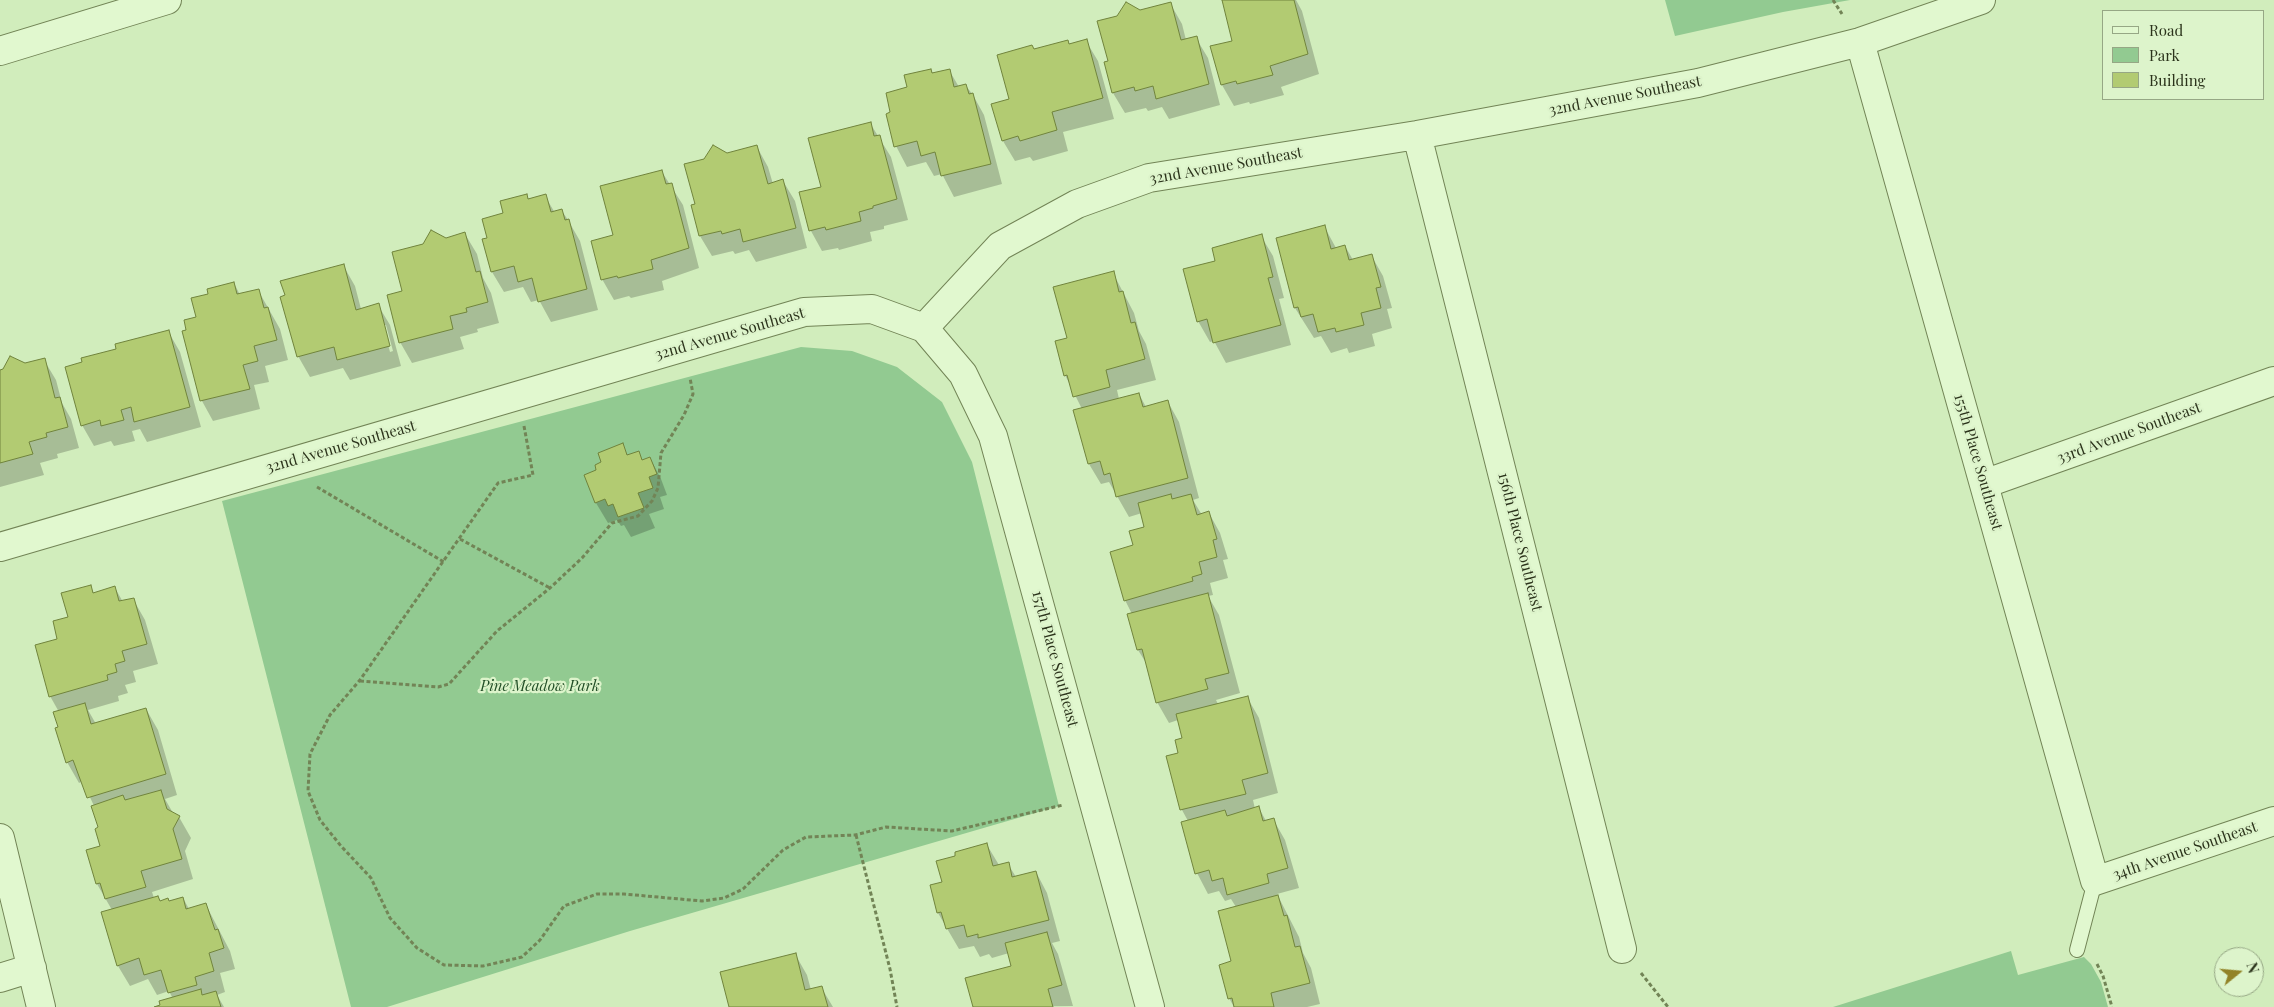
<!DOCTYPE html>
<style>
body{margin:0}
#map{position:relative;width:2274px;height:1007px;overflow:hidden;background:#d1edbc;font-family:"Playfair Display",serif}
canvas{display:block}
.legend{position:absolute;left:2102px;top:10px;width:162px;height:90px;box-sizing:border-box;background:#ddf4cb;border:1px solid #96a785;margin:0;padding:6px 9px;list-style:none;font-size:15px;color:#2b331b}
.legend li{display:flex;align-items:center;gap:10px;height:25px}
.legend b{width:25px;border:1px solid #96a785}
.north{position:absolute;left:2214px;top:947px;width:50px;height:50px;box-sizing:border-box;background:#ddf4cb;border:1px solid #96a785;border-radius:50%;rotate:73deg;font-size:14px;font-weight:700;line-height:20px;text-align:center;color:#2b331b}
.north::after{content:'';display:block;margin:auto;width:18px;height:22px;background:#928327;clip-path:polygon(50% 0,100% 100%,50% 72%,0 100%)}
</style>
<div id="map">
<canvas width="2274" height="1007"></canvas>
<ul class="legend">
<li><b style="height:6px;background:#e1f8cf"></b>Road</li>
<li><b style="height:14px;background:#92ca91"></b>Park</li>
<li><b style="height:14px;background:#b2cb72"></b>Building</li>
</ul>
<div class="north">N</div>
</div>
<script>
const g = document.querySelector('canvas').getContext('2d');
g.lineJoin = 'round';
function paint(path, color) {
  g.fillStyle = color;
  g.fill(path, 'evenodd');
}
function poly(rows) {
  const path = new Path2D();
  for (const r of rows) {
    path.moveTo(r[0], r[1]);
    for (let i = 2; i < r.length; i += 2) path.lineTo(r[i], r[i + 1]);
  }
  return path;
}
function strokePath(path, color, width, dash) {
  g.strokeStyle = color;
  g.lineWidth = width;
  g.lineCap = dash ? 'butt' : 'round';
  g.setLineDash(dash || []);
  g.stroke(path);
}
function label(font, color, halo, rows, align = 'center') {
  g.font = font + ' "Playfair Display",serif';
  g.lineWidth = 4.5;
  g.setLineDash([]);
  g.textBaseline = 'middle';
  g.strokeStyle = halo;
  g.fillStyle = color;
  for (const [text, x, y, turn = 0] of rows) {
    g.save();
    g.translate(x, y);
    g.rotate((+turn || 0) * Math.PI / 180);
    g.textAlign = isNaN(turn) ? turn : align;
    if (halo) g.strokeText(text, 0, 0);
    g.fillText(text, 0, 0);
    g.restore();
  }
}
const green = poly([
 [1665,0,1850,0,1783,12,1675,36],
 [801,347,852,351,897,367,942,402,972,462,1059,806,630,931,387,1007,351,1007,222,501],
 [2011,951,2018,975,2084,957,2091,964,2101,982,2108,1007,1833,1007]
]);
const shadow = poly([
 [1223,0,1296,0,1302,11,1319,74,1281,87,1284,95,1250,104,1249,102,1234,106,1222,85,1212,47,1234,41],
 [1170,3,1182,24,1186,40,1196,38,1208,58,1220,105,1169,119,1162,107,1148,111,1146,108,1125,113,1113,93,1109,62,1140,11],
 [1068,41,1070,45,1086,41,1098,61,1114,119,1063,132,1068,151,1033,161,1030,157,1015,161,1003,141,1011,100,1034,51],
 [931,70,933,74,949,70,959,87,966,86,973,95,984,115,1002,184,954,197,942,174,934,176,926,162,907,167,896,146,892,113,908,88],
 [870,123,891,157,908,220,884,226,884,229,870,232,872,241,839,250,838,248,822,251,811,231,801,193,823,187],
 [757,147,768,167,773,184,783,181,795,201,807,248,756,262,749,250,735,254,733,251,712,256,700,236,692,206,696,205,726,155],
 [662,172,683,205,699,268,662,281,664,290,631,298,629,296,614,300,602,279,615,236],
 [527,196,529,200,545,196,555,213,562,211,568,220,580,241,598,310,551,322,539,300,531,302,523,287,504,292,492,272,489,239,504,214],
 [1324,226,1336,248,1345,246,1353,260,1371,255,1383,276,1392,308,1387,309,1392,328,1372,334,1375,346,1349,353,1347,348,1331,353,1321,336,1314,338,1295,308],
 [465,234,477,254,483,278,491,293,499,323,477,329,478,332,460,337,464,349,412,363,400,342,404,291,446,239],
 [1261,236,1273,256,1284,298,1279,299,1291,345,1226,363,1214,341,1210,342,1198,321,1217,261],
 [343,265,355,286,361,309,378,305,390,325,401,366,350,380,343,368,310,377,298,356,286,296],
 [383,325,386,325,393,351,390,352],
 [1113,273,1134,313,1139,331,1146,344,1156,380,1117,390,1119,399,1139,394,1146,407,1168,402,1179,422,1199,498,1193,500,1202,515,1209,513,1220,533,1228,559,1223,560,1228,578,1210,583,1213,595,1208,596,1219,615,1240,693,1216,700,1218,704,1247,697,1259,718,1278,793,1253,800,1255,809,1259,808,1266,821,1273,819,1285,840,1299,888,1277,894,1299,937,1303,953,1311,968,1320,1004,1307,1007,1234,1007,1229,998,1236,907,1231,899,1225,901,1219,891,1208,894,1197,873,1188,821,1182,810,1168,757,1180,754,1183,738,1178,720,1169,723,1157,702,1148,666,1138,650,1132,614,1125,600,1135,546,1146,528,1142,513,1129,517,1109,482,1101,484,1089,464,1082,409,1065,375,1068,339],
 [234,283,240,295,258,290,280,329,288,360,265,366,269,382,254,385,260,409,213,421,202,401,184,332,188,331,210,294],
 [168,331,180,352,201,427,147,442,140,429,132,431,135,441,114,446,111,441,94,446,82,425,84,363],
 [44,360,56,380,62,403,71,419,79,448,57,454,58,458,40,463,44,475,0,487,0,371],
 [622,445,628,456,638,452,643,461,650,458,661,479,667,495,660,497,664,509,649,514,655,528,631,537,624,525,621,526,617,520,608,523,596,503,586,475,598,471],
 [90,586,94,594,115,588,123,602,133,599,145,620,158,664,133,671,136,682,125,685,128,693,118,696,119,701,88,710,96,724,146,709,158,730,177,795,165,799,173,813,179,817,191,838,185,851,193,879,152,892,154,898,160,902,169,903,183,898,189,909,206,905,230,951,235,969,220,973,225,992,217,995,224,1007,159,1007,173,999,169,991,157,995,148,979,130,986,118,966,102,913,112,910,97,884,87,851,101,847,99,828,94,806,84,784,83,781,79,783,67,762,60,728,59,712,50,696,58,640,70,618],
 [987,845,999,865,1008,864,1016,877,1036,872,1047,893,1060,941,1052,943,1058,954,1073,1006,975,1007,1013,967,1009,953,992,958,989,954,980,957,974,946,959,949,938,913,943,883,957,857],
 [795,954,807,975,811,990,821,987,833,1007,730,1007]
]);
const building = poly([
 [1222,0,1294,0,1308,54,1270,66,1273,75,1237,84,1236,81,1221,85,1210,46,1232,41,1222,0],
 [1126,2,1140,10,1171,2,1181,40,1197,36,1209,84,1156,99,1153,86,1135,91,1134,87,1112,93,1104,62,1108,61,1097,21,1117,16,1126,2],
 [1087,39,1103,98,1052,112,1057,130,1020,141,1018,136,1002,141,991,104,1009,99,997,55,1032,45,1034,49,1068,40,1069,44,1087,39],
 [931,69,932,73,950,69,954,87,966,84,969,94,973,93,991,164,941,176,935,152,921,156,917,141,894,147,886,114,890,112,886,93,907,87,904,75,931,69],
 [871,122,874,136,880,135,897,199,873,206,873,208,859,212,861,221,826,230,825,227,809,231,799,192,821,187,808,138,871,122],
 [713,145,727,153,757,145,768,184,783,179,796,228,743,242,740,229,722,234,721,231,699,236,691,205,695,204,684,164,704,159,713,145],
 [662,170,666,184,672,183,689,248,651,260,653,269,618,278,617,276,601,280,591,241,613,235,600,186,662,170],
 [527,194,528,199,546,194,551,212,562,209,565,220,569,219,587,289,538,302,532,278,518,282,514,266,491,272,482,239,487,238,482,219,503,213,500,201,527,194],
 [1325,225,1331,249,1345,245,1349,260,1372,254,1381,287,1376,288,1381,308,1361,313,1364,325,1336,332,1335,328,1318,332,1313,314,1301,317,1298,307,1294,308,1276,238,1325,225],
 [431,230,446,238,465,232,476,272,480,271,488,302,466,308,467,312,450,316,453,329,399,343,387,295,402,291,392,252,423,244,431,230],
 [1262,234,1273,277,1268,278,1281,325,1213,343,1207,319,1197,322,1183,269,1215,261,1212,248,1262,234],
 [344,264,356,310,379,303,390,346,337,360,334,347,297,357,280,297,285,295,280,281,344,264],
 [1114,271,1119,292,1123,291,1131,323,1135,322,1145,359,1106,370,1110,387,1073,397,1067,375,1064,376,1055,341,1067,338,1053,287,1114,271],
 [234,282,237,294,259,289,264,308,268,307,277,340,254,346,258,361,243,365,250,389,200,401,182,331,186,330,184,320,196,317,191,298,208,294,207,289,234,282],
 [169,330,190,407,134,422,131,407,121,410,124,420,101,426,100,420,81,426,65,367,82,362,81,358,116,349,115,344,169,330],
 [10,356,25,363,45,358,55,398,60,397,68,427,46,433,47,437,29,442,33,454,0,463,0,370,3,369,10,356],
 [1139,393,1143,407,1168,400,1188,478,1116,497,1110,473,1104,475,1100,461,1088,464,1073,410,1139,393],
 [623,443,627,455,639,451,642,460,650,457,657,474,649,477,653,488,638,493,644,508,618,517,613,504,608,506,605,499,595,503,584,475,596,470,595,465,601,462,598,453,623,443],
 [1171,494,1172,499,1191,494,1197,515,1209,511,1217,539,1213,540,1217,557,1199,562,1202,574,1192,577,1193,581,1124,601,1110,552,1133,545,1129,531,1144,527,1138,503,1171,494],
 [91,585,93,593,115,586,119,601,134,598,147,644,122,651,125,661,115,664,117,672,107,675,108,680,49,697,35,645,57,639,53,621,68,617,61,593,91,585],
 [1208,593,1229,673,1205,679,1208,689,1156,703,1142,649,1137,650,1127,614,1208,593],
 [1248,696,1268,773,1242,780,1246,794,1180,810,1166,756,1178,753,1175,740,1182,738,1176,714,1248,696],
 [85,703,91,724,146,708,166,774,87,798,73,760,66,763,55,728,58,727,53,712,85,703],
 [161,790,167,809,180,816,173,829,182,859,141,871,146,887,105,899,100,883,96,884,86,850,100,846,95,829,98,827,91,806,123,795,125,800,161,790],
 [1259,806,1263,821,1274,818,1288,868,1267,874,1269,883,1227,895,1223,878,1212,881,1209,870,1195,874,1181,822,1225,810,1227,816,1259,806],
 [987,843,993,866,1009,862,1012,877,1036,871,1049,920,978,938,978,934,967,937,964,925,946,929,941,912,937,913,930,885,942,882,936,861,955,856,955,852,987,843],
 [1278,895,1284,916,1287,915,1295,947,1300,946,1310,983,1271,993,1274,1007,1234,1007,1232,998,1228,999,1219,965,1231,961,1218,911,1278,895],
 [158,896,160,901,168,898,169,901,183,897,186,909,206,903,215,930,218,929,224,948,209,953,214,971,195,977,197,985,168,993,161,970,144,975,139,958,117,966,101,912,158,896],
 [1047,932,1062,985,1048,989,1053,1007,973,1007,965,978,1011,966,1005,943,1047,932],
 [796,953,805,990,822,986,828,1007,729,1007,720,972,796,953],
 [201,989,202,995,216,991,221,1007,154,1007,160,1005,159,1001,201,989]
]);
const path = poly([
 [1833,0,1842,14],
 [524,426,533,475,498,483,360,680,330,715,310,754,308,791,320,820,341,846,371,878,390,918,417,948,444,965,483,966,522,957,540,940,564,906,597,894,624,894,702,901,724,898,743,889,783,850,806,837,855,835,886,827,952,831,1063,805],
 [317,487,444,562],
 [460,539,550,588],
 [360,681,438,687,449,684,497,631,550,588,582,558,612,523,638,516,652,501,658,488,661,453,684,415,693,394,690,378],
 [856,835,890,969,897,1007],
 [2097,964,2103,976,2112,1007],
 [1641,973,1668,1007]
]);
const lane = poly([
 [2077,950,2095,881]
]);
const street = poly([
 [1860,42,2095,881,2274,821],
 [0,51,167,0],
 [1417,135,1622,949],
 [924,328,1000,246,1077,204,1149,178,1417,135,1698,83,1860,42,1981,0],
 [1984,484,2274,381],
 [0,547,804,312,872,309,924,328,963,374,993,436,1150,1007],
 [0,838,41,1007],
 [0,978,32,968]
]);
const streetNames = [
 ["32nd Avenue Southeast",1625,96,-11],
 ["32nd Avenue Southeast",1226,166,-10],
 ["32nd Avenue Southeast",730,334,-16],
 ["33rd Avenue Southeast",2129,433,-20],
 ["32nd Avenue Southeast",341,447,-16],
 ["155th Place Southeast",1978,462,74],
 ["156th Place Southeast",1520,542,76],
 ["157th Place Southeast",1055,659,75],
 ["34th Avenue Southeast",2185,851,-19]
];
const parkNames = [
 ["Pine Meadow Park",540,686]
];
paint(green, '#92ca91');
paint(shadow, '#0003');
paint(building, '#b2cb72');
strokePath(building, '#70833c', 1);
strokePath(lane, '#728456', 16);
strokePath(street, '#728456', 30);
strokePath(path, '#728456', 3, [4, 2.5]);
strokePath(lane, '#e1f8cf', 14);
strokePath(street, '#e1f8cf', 28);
label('15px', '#2b331b', '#ddf4cb', streetNames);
label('italic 15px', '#224f27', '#ddf4cb', parkNames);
</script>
